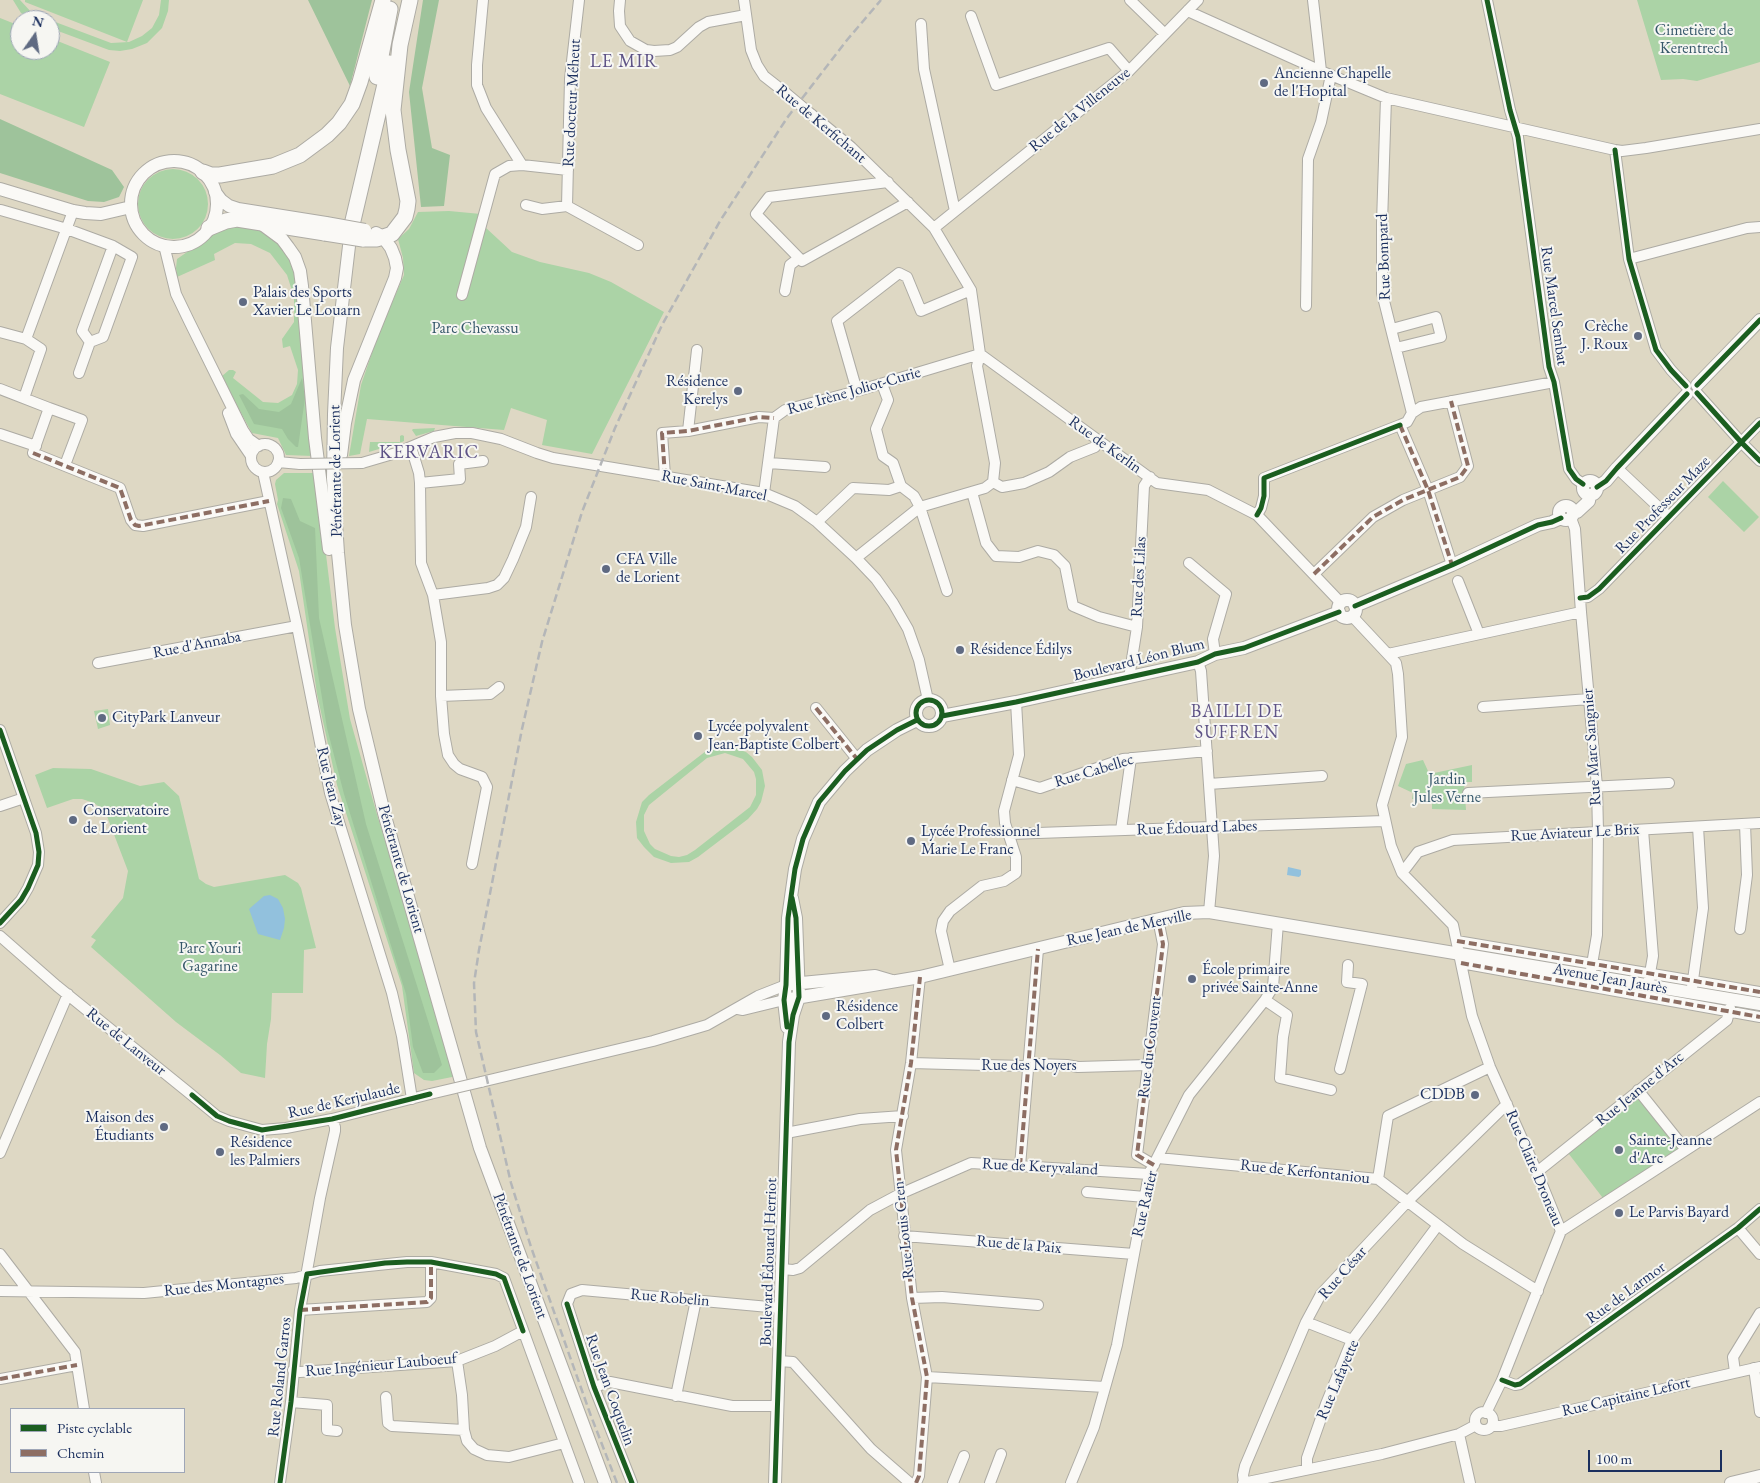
<!DOCTYPE html>
<meta charset="utf-8">
<style>
body{margin:0}
#map{position:relative;width:1760px;height:1483px;overflow:hidden;background:#ded8c4;font-family:"EB Garamond",serif}
canvas{display:block}
.legend{position:absolute;left:10px;top:1408px;width:175px;height:65px;box-sizing:border-box;background:#f6f6f2;border:1px solid #9ea6b7;margin:0;padding:6px 9px;list-style:none;font-size:15px;color:#1b2f5e}
.legend li{display:flex;align-items:center;gap:10px;height:25px}
.legend b{width:25px;border:1px solid #9ea6b7}
.north{position:absolute;left:10px;top:10px;width:50px;height:50px;box-sizing:border-box;background:#f6f6f2;border:1px solid #9ea6b7;border-radius:50%;rotate:13deg;font-size:14px;font-weight:700;line-height:20px;text-align:center;color:#1b2f5e}
.north::after{content:'';display:block;margin:auto;width:18px;height:22px;background:#5f6a82;clip-path:polygon(50% 0,100% 100%,50% 72%,0 100%)}
.scale{position:absolute;left:1588px;top:1450px;width:134px;height:22px;box-sizing:border-box;border:2px solid #1b2f5e;border-top:0;padding-left:6px;font-size:15px;line-height:18px;white-space:nowrap;color:#1b2f5e;-webkit-text-stroke:4px #f6f6f2;paint-order:stroke}
</style>
<div id="map">
<canvas width="1760" height="1483"></canvas>
<ul class="legend">
<li><b style="height:6px;background:#1b5e20"></b>Piste cyclable</li>
<li><b style="height:6px;background:#8d6e63"></b>Chemin</li>
</ul>
<div class="north">N</div>
<div class="scale">100 m</div>
</div>
<script>
const g = document.querySelector('canvas').getContext('2d');
g.lineJoin = 'round';
function paint(path, color) {
  g.fillStyle = color;
  g.fill(path, 'evenodd');
}
function poly(rows) {
  const path = new Path2D();
  for (const r of rows) {
    if (r.length === 3) {
      path.moveTo(r[0] + r[2], r[1]);
      path.arc(r[0], r[1], r[2], 0, 2 * Math.PI);
      continue;
    }
    path.moveTo(r[0], r[1]);
    for (let i = 2; i < r.length; i += 2) path.lineTo(r[i], r[i + 1]);
  }
  return path;
}
function strokePath(path, color, width, dash) {
  g.strokeStyle = color;
  g.lineWidth = width;
  g.lineCap = dash ? 'butt' : 'round';
  g.setLineDash(dash || []);
  g.stroke(path);
}
function label(font, color, halo, rows, align = 'center') {
  g.font = font + ' "EB Garamond",serif';
  g.lineWidth = 4;
  g.setLineDash([]);
  g.textBaseline = 'middle';
  g.strokeStyle = halo;
  g.fillStyle = color;
  for (const [text, x, y, turn = 0] of rows) {
    g.save();
    g.translate(x, y);
    g.rotate((+turn || 0) * Math.PI / 180);
    g.textAlign = isNaN(turn) ? turn : align;
    if (halo) g.strokeText(text, 0, 0);
    g.fillText(text, 0, 0);
    g.restore();
  }
}
const green = poly([
 [13,0,20,0,33,14,50,20,31,20,21,13],
 [25,0,143,0,127,42,25,2],
 [161,0,169,0,168,11,162,28,147,43,132,49,120,51,109,50,50,28,50,20,111,43,129,42,142,36,152,28,159,15],
 [1637,0,1760,0,1760,62,1697,81,1683,79,1661,80],
 [0,18,20,26,20,50,50,50,50,38,110,62,84,127,0,94],
 [173,204,35],
 [449,211,481,214,485,227,512,252,540,262,589,273,611,282,664,312,592,454,542,445,547,420,511,408,504,430,367,419,360,454,349,456,361,385,378,335,404,275,403,258,398,239,409,229,418,212],
 [223,224,263,230,284,247,296,270,313,456,286,455,278,438,252,433,221,377,229,370,233,370,236,372,233,378,263,402,278,403,292,395,297,384,298,370,290,346,283,348,282,339,294,322,294,297,287,275,270,253,251,244,235,243,214,254,215,260,177,277,176,268,177,259,206,239,214,230],
 [435,428,434,431,416,436,412,430,413,429],
 [402,435,404,436,404,441,402,442,369,452,370,442,400,442,400,436],
 [284,473,316,473,335,628,350,719,378,818,413,926,457,1076,432,1081,424,1080,414,1073,402,986,337,785,317,694,299,571,277,504,278,500,275,484,276,480],
 [1723,481,1759,517,1744,532,1708,497],
 [108,709,110,725,98,729,94,711],
 [728,746,746,752,752,757,762,770,765,786,761,802,757,809,748,819,698,857,689,862,671,863,654,857,644,847,637,838,636,822,642,802,649,795,706,751,715,748],
 [725,753,743,759,754,772,756,779,756,795,750,807,695,850,687,855,679,857,671,856,655,849,650,844,644,831,644,815,649,805,707,758],
 [1423,760,1428,771,1434,773,1472,765,1472,782,1464,782,1466,810,1432,809,1432,799,1412,799,1413,793,1398,786,1406,764],
 [53,768,91,769,140,786,164,782,179,796,199,879,206,884,214,887,285,875,298,883,301,888,316,948,304,950,303,993,272,993,271,1019,267,1044,265,1078,241,1073,220,1055,176,1022,91,947,96,940,91,937,123,898,128,871,105,811,94,803,82,799,73,799,47,808,35,775],
 [1638,1090,1686,1150,1606,1202,1565,1149]
]);
const forest = poly([
 [308,0,372,0,350,86],
 [423,0,439,0,422,88,432,148,450,155,444,206,421,207,409,92],
 [0,119,112,170,124,187,119,197,104,202,88,201,0,173],
 [302,378,305,398,298,447,296,447,288,439,282,429,254,424,239,395,243,394,259,409,279,412,291,404],
 [283,498,291,499,300,521,315,528,319,618,366,824,442,1065,434,1073,423,1073,413,1047,406,994,344,794,327,728,299,558,281,508]
]);
const water = poly([
 [1288,867,1301,870,1301,875,1299,877,1287,875],
 [270,895,278,899,283,908,285,919,284,928,280,940,258,934,249,909,264,896]
]);
const minor = poly([
 [483,0,477,65,477,85,486,108,522,165],
 [620,0,619,11,620,26,630,41,646,50,654,51,670,50,677,47,699,27,708,22,746,15],
 [744,0,751,50,757,65,764,76,787,94],
 [1130,0,1165,34],
 [1313,0,1321,71],
 [1487,0,1510,110,1518,137,1549,367,1554,382,1569,469,1576,479,1583,484],
 [1188,10,1192,13,1321,71,1386,98,1615,150,1622,151,1646,148,1760,129],
 [971,16,996,85,1109,48,1129,71],
 [921,24,924,69,955,211],
 [1386,98,1382,223,1382,293,1412,413],
 [811,114,851,147,934,228,971,290,980,354,977,366,995,463,993,482],
 [1615,150,1629,259,1656,350,1671,370,1686,386],
 [888,182,769,197,756,214,802,261,908,202],
 [526,205,542,209,567,206,638,245],
 [567,206,570,79,579,0],
 [1,210,67,229,113,246,132,257,103,337,90,342,79,373],
 [934,228,1129,71,1198,0],
 [164,245,176,294,189,321,243,430,249,439,259,446],
 [1629,259,1747,228,1760,227],
 [785,291,790,265,799,258],
 [462,295,495,174,509,166,522,165,568,170],
 [1306,306,1308,159,1321,122,1331,75],
 [1392,329,1436,317,1441,337,1396,348],
 [0,332,26,339,73,211],
 [90,342,82,331,113,246],
 [980,354,1157,483,1208,490,1257,515,1341,603],
 [882,384,888,400,876,429,883,456,893,463,901,486,914,496,920,507,947,591],
 [0,389,49,408,33,453,120,488,131,520,135,525,143,526,269,501],
 [857,391,837,321,899,273,907,277,921,311,971,290],
 [1697,393,1741,442,1760,461],
 [24,398,41,349,26,339],
 [49,408,82,420,65,465],
 [228,413,236,434,251,456],
 [1400,425,1428,490,1452,565],
 [688,431,697,350],
 [0,434,36,446],
 [265,458,14],
 [411,447,419,473,420,483,421,563,433,595,441,642,441,696,444,734,448,755,454,764,460,769,482,777,487,787,472,864],
 [278,462,300,464],
 [362,463,396,453,434,437,455,433,472,433,501,439,537,453,553,458,764,493,795,506,817,522,856,558,876,579,893,603,908,629,919,660,928,700],
 [769,463,825,467],
 [1617,468,1669,517],
 [263,472,297,626,330,793,392,993,402,1036,412,1099],
 [665,476,662,433,688,431,759,417,774,418],
 [993,482,1002,487,1024,483,1049,472,1070,457,1095,447,1099,440],
 [420,483,460,479,459,464,483,461],
 [972,492,986,543,996,556,1019,557,1038,551,1054,555,1065,566,1073,606,1099,617,1137,627],
 [764,493,774,418,785,410,857,391,980,354],
 [1257,515,1261,508,1264,496,1264,478,1400,425,1407,422,1412,413,1421,407,1554,382],
 [1571,518,1575,529,1581,612,1597,786,1598,832,1597,935,1590,976],
 [817,522,853,488,889,490,901,486],
 [856,558,920,507,985,488,993,482],
 [1189,563,1226,594,1213,639,1215,654],
 [1314,574,1373,517,1403,500,1460,477,1468,466,1451,401],
 [1458,581,1479,634],
 [433,595,488,588,497,585,504,578,513,559,526,527,531,497],
 [1580,598,1588,597,1599,589,1760,423],
 [1352,616,1396,663,1398,674,1402,737,1382,805,1391,846,1402,873,1453,925,1472,1016,1490,1067,1537,1172,1561,1231,1502,1380,1486,1413],
 [1388,654,1581,612],
 [1198,662,1201,671,1214,856,1209,912],
 [98,663,297,626],
 [1129,678,1137,627,1144,486,1150,477],
 [441,696,490,694,499,687],
 [1483,707,1589,699],
 [816,708,857,759],
 [0,730,36,833,39,852,38,865,28,888,21,900,0,923],
 [1012,780,1040,788,1123,759,1207,751],
 [1209,784,1322,776],
 [1468,793,1669,783],
 [0,806,24,798],
 [1121,830,1131,758],
 [1643,830,1653,956,1649,979],
 [1009,834,1384,821],
 [1402,873,1418,852,1453,840,1760,823],
 [1740,929,1747,875,1745,824],
 [0,936,57,986,188,1092,217,1116,229,1121,262,1130,286,1128,332,1119,430,1094],
 [1457,941,1760,992],
 [1461,963,1760,1017],
 [950,970,941,931,943,921,950,911,982,886,1004,881,1016,873,1016,857,1005,823,1004,811,1019,755,1016,702],
 [1692,987,1703,908,1698,827],
 [1265,1000,1287,1015,1283,1037,1280,1078,1331,1090],
 [738,1009,743,1010,784,1000],
 [911,1063,1023,1066,1035,1064,1067,1065,1078,1067,1148,1065],
 [1340,1069,1362,984,1347,982,1348,965],
 [481,1082,653,1041,707,1025,758,996,786,985],
 [1638,1090,1686,1150],
 [786,1133,860,1119,903,1116],
 [0,1153,68,994],
 [1158,1158,1378,1179,1463,1244,1538,1291],
 [1154,1165,1137,1155,1163,944,1158,919],
 [1020,1166,1038,949],
 [1537,1172,1727,1020,1730,1008],
 [1378,1179,1388,1116,1490,1067],
 [1087,1192,1145,1197],
 [1738,1228,1760,1254],
 [1561,1231,1760,1102],
 [904,1236,1134,1254],
 [0,1254,75,1352,84,1409],
 [782,1269,793,1270,800,1268,870,1210,900,1194,971,1163,1149,1174],
 [0,1291,144,1293,296,1278,320,1271,407,1262,431,1262,496,1274,504,1278,579,1483],
 [912,1298,942,1297,1038,1305],
 [300,1310,427,1302,431,1298,431,1262],
 [1306,1322,1352,1340],
 [457,1361,462,1395,464,1430,467,1441,474,1449,487,1455,509,1457,564,1443],
 [779,1361,793,1362,871,1449,910,1483],
 [1754,1368,1760,1412],
 [293,1370,300,1372,457,1361,495,1346,523,1331],
 [1735,1372,1733,1357,1760,1313],
 [927,1377,1105,1387],
 [0,1379,77,1365],
 [1502,1380,1515,1385,1520,1384,1738,1228,1760,1209],
 [594,1387,610,1382,732,1406,778,1406],
 [676,1396,696,1300],
 [386,1397,388,1423,392,1426,464,1430],
 [291,1402,327,1405,327,1430,337,1431],
 [1484,1421,9],
 [1492,1426,1501,1426,1760,1367],
 [1459,1434,1470,1483],
 [1307,1469,1307,1458,1326,1404,1352,1340,1438,1225],
 [94,1472,96,1483],
 [280,1483,291,1402,300,1310,320,1198,335,1131,335,1127,332,1119],
 [632,1483,594,1387,567,1304,571,1294,582,1290,780,1308],
 [916,1483,919,1476,927,1377,912,1298,896,1150,911,1063,920,977],
 [953,1483,964,1456],
 [990,1483,1001,1454],
 [1071,1483,1094,1427,1117,1345,1149,1174,1189,1095,1265,1000,1273,987,1278,923],
 [1243,1483,1382,1454,1459,1434,1476,1425],
 [1244,1483,1243,1475,1245,1466,1306,1322,1321,1294,1408,1201,1507,1104]
]);
const major = poly([
 [174,204,43],
 [0,189,73,211,85,213,101,214,131,207],
 [215,192,221,200,229,206,238,209,326,223],
 [259,222,282,239,288,247,295,257,300,271,302,286,315,438,329,549],
 [351,229,337,348,334,414,333,478,338,553,345,625,359,709,384,813,480,1148,605,1483],
 [1697,385,1760,320],
 [341,455,345,423,354,380,395,278,397,268,395,258,391,248,383,237,376,233],
 [1590,488,7],
 [1597,487,1606,481,1617,468,1687,394],
 [1566,513,7],
 [1573,513,1577,512,1589,501,1590,495],
 [1347,609,9],
 [1355,606,1452,565,1538,525,1552,522,1561,518],
 [929,713,13],
 [942,716,1016,702,1198,662,1215,654,1244,648,1339,612],
 [791,984,875,976,892,981],
 [784,1000,920,977,1184,913,1209,912,1760,1004],
 [787,1027,784,1000,786,985,788,918,795,869,803,839,819,802,845,771,867,750,897,730,917,720],
 [775,1483,789,1042,793,1015,799,997,796,918,792,898],
 [1731,1483,1760,1476]
]);
const highway = poly([
 [377,77,390,9],
 [203,172,211,175,220,175,273,166,300,155,327,135,339,123,352,104,360,82,383,0],
 [209,228,226,221,237,219,325,233],
 [351,229,390,63],
 [363,239,377,239,392,234,405,217,407,209,408,201,398,150,393,110,400,45,410,0]
]);
const rail = poly([
 [617,1483,591,1416,531,1247,511,1183,476,1032,474,983,479,950,522,729,542,642,582,512,615,428,662,325,720,221,787,118,847,40,881,0]
]);
const minorBridge = poly([
 [787,94,811,114],
 [300,464,362,463],
 [430,1094,481,1082]
]);
const majorBridge = poly([
 [326,223,365,230]
]);
const highwayBridge = poly([
 [325,233,363,239]
]);
const quiet = poly([
 [1400,425,1428,490,1452,565],
 [33,453,120,488,131,520,135,525,139,526,269,501],
 [665,476,662,433,688,431,759,417,774,418],
 [1314,574,1373,517,1403,500,1460,477,1468,466,1451,401],
 [816,708,857,759],
 [1457,941,1760,992],
 [1461,963,1760,1017],
 [1154,1165,1137,1155,1163,944,1158,919],
 [1020,1166,1038,949],
 [300,1310,427,1302,431,1298,431,1262],
 [0,1379,77,1365],
 [916,1483,919,1476,927,1377,912,1298,896,1150,911,1063,920,977]
]);
const cycleway = poly([
 [1487,0,1510,110,1518,137,1549,367,1554,382,1569,469,1576,479,1583,484],
 [1615,150,1629,259,1656,350,1671,370,1686,386],
 [1697,385,1760,320],
 [1697,393,1741,442,1760,461],
 [1597,487,1606,481,1617,468,1687,394],
 [1257,515,1261,508,1264,496,1264,478,1400,425],
 [1580,598,1588,597,1599,589,1760,423],
 [1355,606,1452,565,1538,525,1552,522,1561,518],
 [929,713,13],
 [942,716,1016,702,1198,662,1215,654,1244,648,1339,612],
 [0,730,36,833,39,852,38,865,28,888,21,900,0,923],
 [787,1027,784,1000,786,985,788,918,795,869,803,839,819,802,845,771,867,750,897,730,917,720],
 [192,1095,217,1116,229,1121,262,1130,332,1119,430,1094],
 [567,1304,594,1387,632,1483],
 [1502,1380,1515,1385,1520,1384,1738,1228,1760,1209],
 [280,1483,291,1402,300,1310,307,1274,385,1263,407,1262,431,1262,496,1274,504,1278,523,1331],
 [775,1483,789,1042,793,1015,799,997,796,918,792,898]
]);
const markers = [
 [1264,83,5,"#5f6a82"],
 [243,302,5,"#5f6a82"],
 [1638,336,5,"#5f6a82"],
 [738,391,5,"#5f6a82"],
 [606,569,5,"#5f6a82"],
 [960,650,5,"#5f6a82"],
 [102,718,5,"#5f6a82"],
 [698,736,5,"#5f6a82"],
 [73,820,5,"#5f6a82"],
 [911,841,5,"#5f6a82"],
 [1192,979,5,"#5f6a82"],
 [826,1016,5,"#5f6a82"],
 [1475,1095,5,"#5f6a82"],
 [164,1127,5,"#5f6a82"],
 [1619,1150,5,"#5f6a82"],
 [220,1152,5,"#5f6a82"],
 [1619,1213,5,"#5f6a82"]
];
const parkNames = [
 ["Cimetière de",1694,31],
 ["Kerentrech",1694,49],
 ["Parc Chevassu",475,329],
 ["Jardin",1447,780],
 ["Jules Verne",1447,798],
 ["Parc Youri",210,949],
 ["Gagarine",210,967]
];
const poiNames = [
 ["Ancienne Chapelle",1274,74],
 ["de l'Hopital",1274,92],
 ["Palais des Sports",253,293],
 ["Xavier Le Louarn",253,311],
 ["Crèche",1628,327,"right"],
 ["J. Roux",1628,345,"right"],
 ["Résidence",728,382,"right"],
 ["Kerelys",728,400,"right"],
 ["CFA Ville",616,560],
 ["de Lorient",616,578],
 ["Résidence Édilys",970,650],
 ["CityPark Lanveur",112,718],
 ["Lycée polyvalent",708,727],
 ["Jean-Baptiste Colbert",708,745],
 ["Conservatoire",83,811],
 ["de Lorient",83,829],
 ["Lycée Professionnel",921,832],
 ["Marie Le Franc",921,850],
 ["École primaire",1202,970],
 ["privée Sainte-Anne",1202,988],
 ["Résidence",836,1007],
 ["Colbert",836,1025],
 ["CDDB",1465,1095,"right"],
 ["Maison des",154,1118,"right"],
 ["Étudiants",154,1136,"right"],
 ["Sainte-Jeanne",1629,1141],
 ["d'Arc",1629,1159],
 ["Résidence",230,1143],
 ["les Palmiers",230,1161],
 ["Le Parvis Bayard",1629,1213]
];
const streetNames = [
 ["Rue docteur Méheut",572,103,-87],
 ["Rue de la Villeneuve",1080,110,-39],
 ["Rue de Kerfichant",821,124,40],
 ["Rue Bompard",1384,257,-92],
 ["Rue Marcel Sembat",1554,306,82],
 ["Rue Irène Joliot-Curie",854,391,-16],
 ["Rue de Kerlin",1105,445,36],
 ["Pénétrante de Lorient",336,471,-91],
 ["Rue Saint-Marcel",714,486,11],
 ["Rue Professeur Maze",1663,505,-46],
 ["Rue des Lilas",1139,577,-87],
 ["Rue d'Annaba",197,645,-11],
 ["Boulevard Léon Blum",1139,660,-14],
 ["Rue Marc Sangnier",1592,747,-94],
 ["Rue Cabellec",1094,771,-17],
 ["Rue Jean Zay",331,787,76],
 ["Rue Édouard Labes",1197,828,-2],
 ["Rue Aviateur Le Brix",1575,833,-3],
 ["Pénétrante de Lorient",401,869,74],
 ["Rue Jean de Merville",1129,928,-12],
 ["Avenue Jean Jaurès",1610,979,10],
 ["Rue de Lanveur",126,1042,39],
 ["Rue du Couvent",1150,1047,-83],
 ["Rue des Noyers",1029,1066],
 ["Rue Jeanne d'Arc",1640,1089,-39],
 ["Rue de Kerjulaude",344,1101,-13],
 ["Rue de Keryvaland",1040,1167,3],
 ["Rue Claire Droneau",1534,1168,67],
 ["Rue de Kerfontaniou",1305,1172,6],
 ["Rue Ratier",1145,1204,-77],
 ["Rue Louis Cren",904,1230,-96],
 ["Rue de la Paix",1019,1245,5],
 ["Pénétrante de Lorient",520,1256,70],
 ["Boulevard Édouard Herriot",769,1262,-88],
 ["Rue César",1343,1273,-49],
 ["Rue des Montagnes",224,1285,-6],
 ["Rue de Larmor",1626,1293,-36],
 ["Rue Robelin",670,1298,5],
 ["Rue Ingénieur Lauboeuf",381,1365,-5],
 ["Rue Roland Garros",280,1377,-84],
 ["Rue Lafayette",1338,1380,-67],
 ["Rue Jean Coquelin",610,1390,70],
 ["Rue Capitaine Lefort",1626,1397,-13]
];
const neighbourhoodNames = [
 ["BAILLI DE",1237,712],
 ["SUFFREN",1237,733]
];
const quarterNames = [
 ["LE MIR",624,62],
 ["KERVARIC",429,453]
];
paint(green, '#abd3a6');
paint(forest, '#9ec39b');
paint(water, '#92c1dd');
strokePath(minor, '#adaba4', 12);
strokePath(major, '#adaba4', 14);
strokePath(highway, '#adaba4', 17);
strokePath(minor, '#faf9f6', 10);
strokePath(major, '#faf9f6', 12);
strokePath(highway, '#faf9f6', 15);
strokePath(rail, '#b4b6b8', 2.5, [8, 4]);
strokePath(minorBridge, '#adaba4', 12, []);
strokePath(majorBridge, '#adaba4', 14, []);
strokePath(highwayBridge, '#adaba4', 17, []);
strokePath(minorBridge, '#faf9f6', 10);
strokePath(majorBridge, '#faf9f6', 12);
strokePath(highwayBridge, '#faf9f6', 15);
strokePath(quiet, '#8d6e63', 4, [8, 4]);
strokePath(cycleway, '#1b5e20', 5);
for (const [x, y, r, color] of markers) {
  const dot = new Path2D();
  dot.arc(x, y, r, 0, 2 * Math.PI);
  g.fillStyle = color;
  g.fill(dot);
  strokePath(dot, '#f6f6f2', 2);
}
label('16px', '#35576a', '#f6f6f2', parkNames);
label('16px', '#1b2f5e', '#f6f6f2', poiNames, 'left');
label('16px', '#1b2f5e', '#f6f6f2', streetNames);
g.letterSpacing = '1px';
label('18px', '#5e5386', '#f6f6f2', neighbourhoodNames);
g.letterSpacing = '0px';
g.letterSpacing = '1px';
label('19px', '#5e5386', '#f6f6f2', quarterNames);
g.letterSpacing = '0px';
</script>
